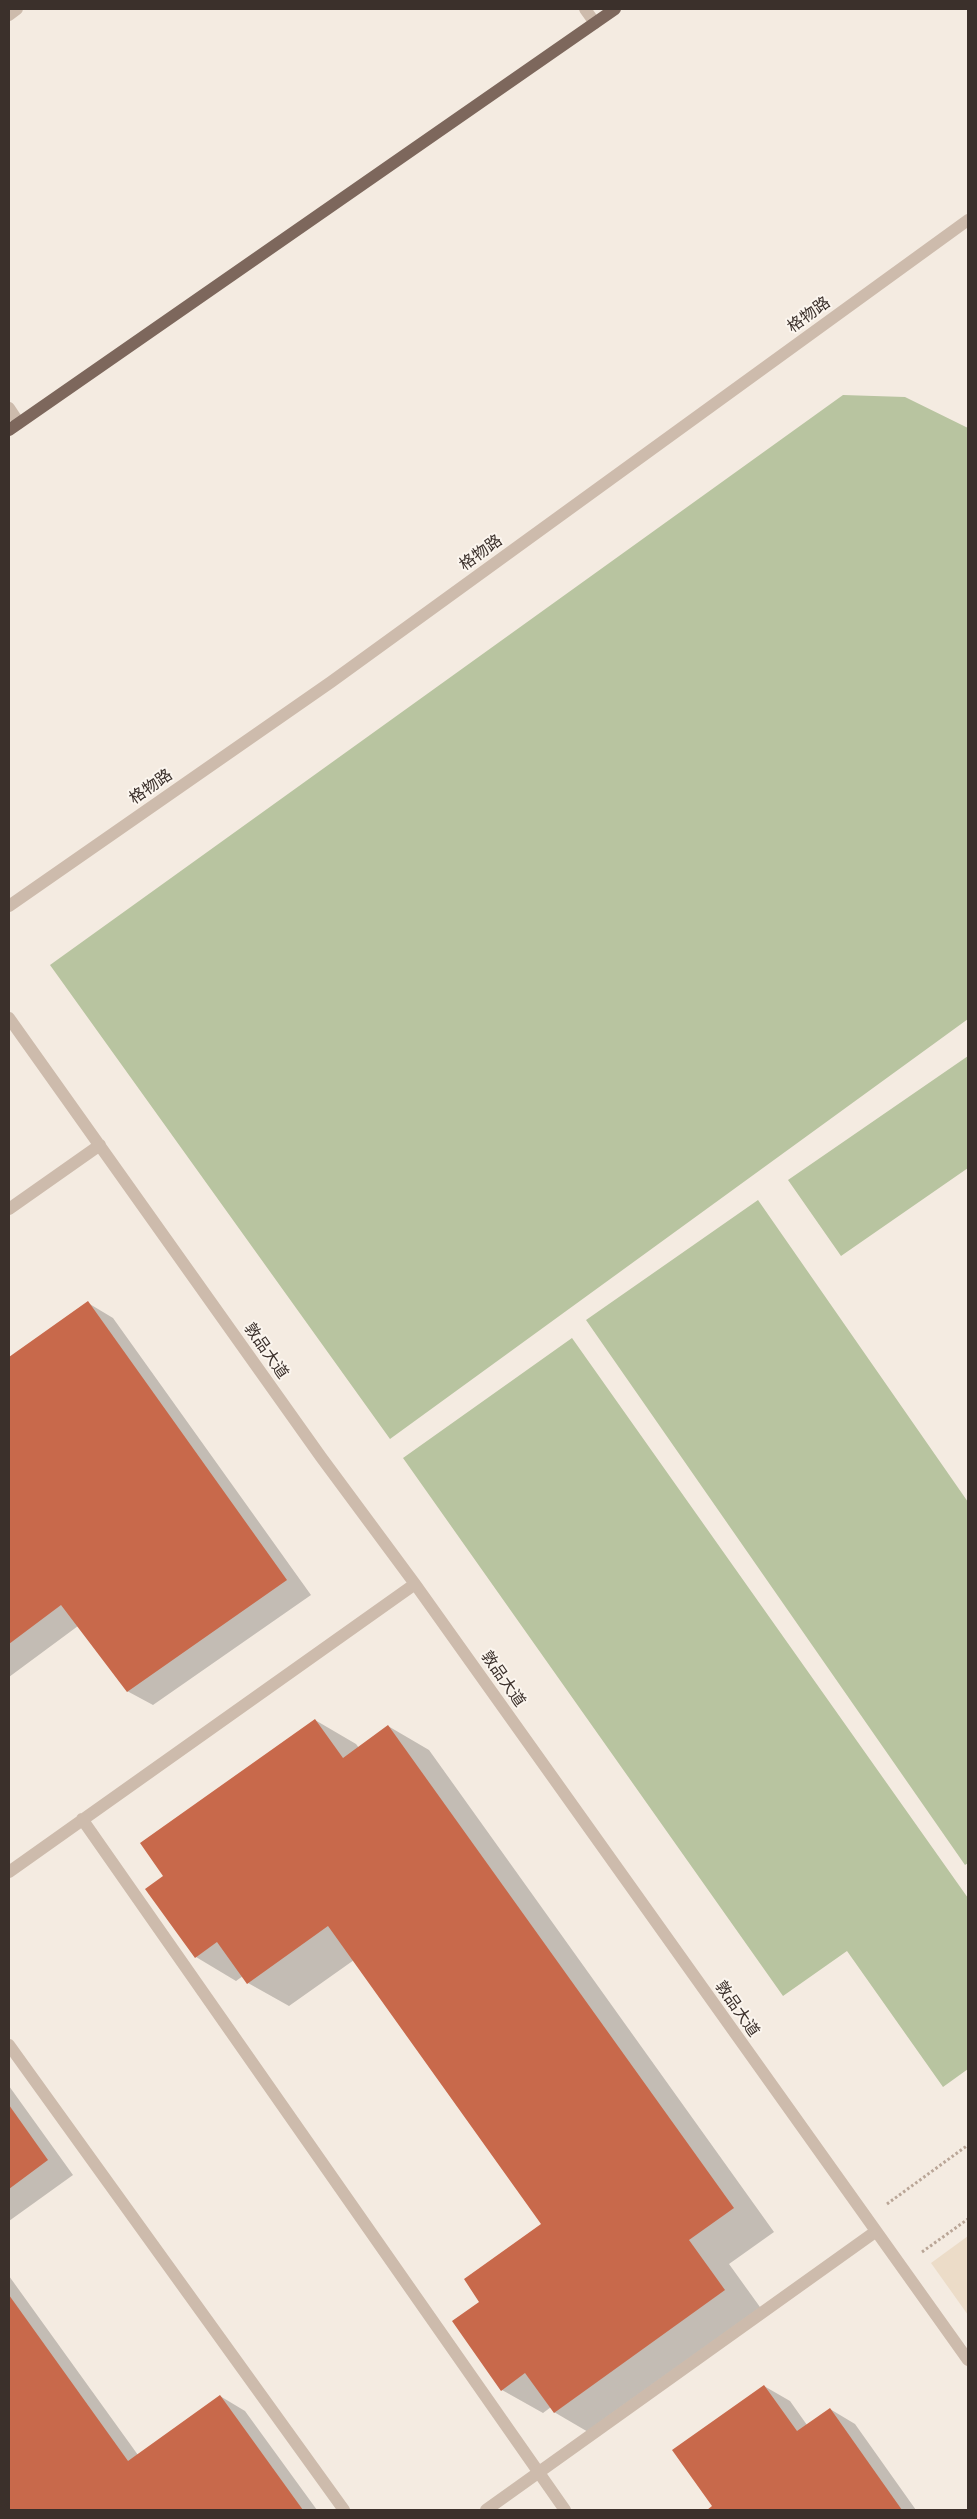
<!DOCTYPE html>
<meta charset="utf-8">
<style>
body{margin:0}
#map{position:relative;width:977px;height:2519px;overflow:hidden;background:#f4ebe1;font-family:Cabin,sans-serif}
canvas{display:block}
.frame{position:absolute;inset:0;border:10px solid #3b302b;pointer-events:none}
</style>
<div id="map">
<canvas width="977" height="2519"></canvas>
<div class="frame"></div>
</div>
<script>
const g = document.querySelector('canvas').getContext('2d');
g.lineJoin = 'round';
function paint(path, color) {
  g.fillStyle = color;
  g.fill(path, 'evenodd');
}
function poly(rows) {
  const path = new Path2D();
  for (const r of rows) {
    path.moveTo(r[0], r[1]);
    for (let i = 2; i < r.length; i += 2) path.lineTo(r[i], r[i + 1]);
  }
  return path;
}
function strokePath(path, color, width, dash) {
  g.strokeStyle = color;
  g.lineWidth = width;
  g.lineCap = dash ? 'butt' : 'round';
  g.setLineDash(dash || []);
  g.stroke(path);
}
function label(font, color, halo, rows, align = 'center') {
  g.font = font + ' Cabin,"Noto Sans SC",sans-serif';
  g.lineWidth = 4;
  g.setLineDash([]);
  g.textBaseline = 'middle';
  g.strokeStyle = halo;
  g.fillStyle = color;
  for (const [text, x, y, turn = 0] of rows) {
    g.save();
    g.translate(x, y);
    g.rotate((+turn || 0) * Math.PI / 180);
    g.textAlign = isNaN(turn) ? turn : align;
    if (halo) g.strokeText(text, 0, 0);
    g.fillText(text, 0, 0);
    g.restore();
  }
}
const green = poly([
 [843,395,905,397,968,428,968,1019,390,1439,50,965],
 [968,1056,968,1168,841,1256,788,1180],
 [758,1200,968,1502,968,1863,965,1865,586,1320],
 [572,1338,968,1898,968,2069,943,2087,847,1951,783,1996,403,1458]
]);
const plaza = poly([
 [968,2236,968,2315,931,2263]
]);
const shadow = poly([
 [88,1303,113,1318,311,1595,153,1705,127,1691,78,1626,9,1677,9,1358],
 [315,1720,356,1744,359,1748,388,1726,429,1750,774,2232,729,2264,765,2314,595,2436,554,2412,551,2407,543,2413,502,2390,481,2302,543,2224,354,1960,289,2006,248,1983,243,1976,236,1981,196,1957,165,1876],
 [9,2086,73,2175,9,2221],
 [9,2276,138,2455,220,2396,245,2411,317,2510,9,2510],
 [764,2386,790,2401,807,2425,830,2409,855,2424,916,2510,709,2510,714,2507]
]);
const building = poly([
 [88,1301,287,1580,127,1692,61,1605,9,1644,9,1357],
 [315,1719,343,1758,388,1725,734,2208,689,2240,725,2290,554,2413,525,2373,501,2391,452,2321,479,2302,464,2279,541,2224,328,1926,247,1984,217,1942,195,1958,145,1889,163,1876,140,1843],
 [9,2105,48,2160,9,2189],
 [9,2295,128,2461,220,2395,303,2510,9,2510],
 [764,2385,797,2431,830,2408,902,2510,707,2510,712,2506,672,2450]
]);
const path = poly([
 [887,2204,968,2145],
 [922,2252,968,2219]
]);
const minor = poly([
 [585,9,595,23],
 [9,15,17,9],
 [9,408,19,423],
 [9,906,331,682,968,220],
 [9,1018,321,1457,415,1584,968,2360],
 [9,1209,100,1145],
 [82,1819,565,2510],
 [9,1872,415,1584],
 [9,2045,344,2510],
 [486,2510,875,2232]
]);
const major = poly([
 [9,430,615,9]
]);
const streetNames = [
 ["格物路",809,315,-36],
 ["格物路",481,553,-36],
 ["格物路",151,787,-35],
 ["敦品大道",266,1351,55],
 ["敦品大道",503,1679,55],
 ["敦品大道",737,2009,55]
];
paint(green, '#b8c4a0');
paint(plaza, '#ecdcc8');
paint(shadow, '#0003');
paint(building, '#c8694b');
strokePath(path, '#b9a596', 3, [2.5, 2.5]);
strokePath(minor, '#cdbbac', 12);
strokePath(major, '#7d675c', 12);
label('16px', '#3b302b', '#fbf5ee', streetNames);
</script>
